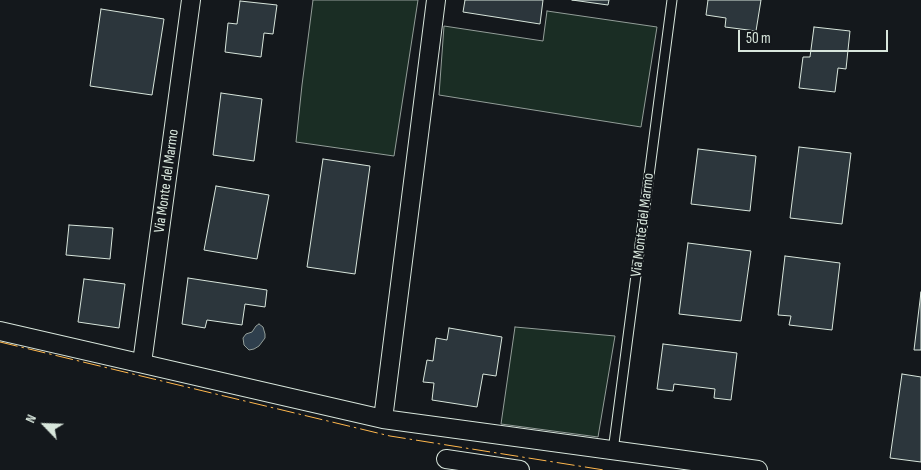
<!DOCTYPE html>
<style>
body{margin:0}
#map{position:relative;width:921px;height:470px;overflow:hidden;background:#14181c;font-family:"Sofia Sans Condensed",sans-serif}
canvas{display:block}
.north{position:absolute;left:20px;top:400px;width:50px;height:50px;-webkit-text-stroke:4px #14181c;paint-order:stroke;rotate:294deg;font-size:14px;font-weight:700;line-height:20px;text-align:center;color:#d8e6dc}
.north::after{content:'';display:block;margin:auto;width:18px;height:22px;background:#d8e6dc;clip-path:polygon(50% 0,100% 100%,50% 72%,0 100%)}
.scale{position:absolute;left:738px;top:30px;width:150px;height:22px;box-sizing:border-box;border:2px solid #d8e6dc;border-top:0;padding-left:6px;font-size:15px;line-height:18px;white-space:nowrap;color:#d8e6dc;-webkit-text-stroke:4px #14181c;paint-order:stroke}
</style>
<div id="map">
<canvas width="921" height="470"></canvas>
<div class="north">N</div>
<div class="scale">50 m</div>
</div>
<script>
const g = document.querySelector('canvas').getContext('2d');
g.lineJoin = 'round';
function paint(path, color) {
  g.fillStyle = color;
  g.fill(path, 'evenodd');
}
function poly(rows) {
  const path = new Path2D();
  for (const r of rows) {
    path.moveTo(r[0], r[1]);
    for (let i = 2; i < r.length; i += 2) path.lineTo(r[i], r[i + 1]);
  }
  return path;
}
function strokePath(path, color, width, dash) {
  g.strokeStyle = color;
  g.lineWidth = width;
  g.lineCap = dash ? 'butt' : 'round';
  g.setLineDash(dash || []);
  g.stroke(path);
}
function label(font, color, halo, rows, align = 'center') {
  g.font = font + ' "Sofia Sans Condensed",sans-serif';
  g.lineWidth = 4;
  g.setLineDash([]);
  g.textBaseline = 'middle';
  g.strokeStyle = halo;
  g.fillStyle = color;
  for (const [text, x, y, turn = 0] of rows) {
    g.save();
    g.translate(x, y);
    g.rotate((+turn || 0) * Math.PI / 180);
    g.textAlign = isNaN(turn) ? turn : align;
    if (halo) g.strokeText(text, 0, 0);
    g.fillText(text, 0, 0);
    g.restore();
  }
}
const green = poly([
 [313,0,418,0,394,156,296,142,302,85,313,0],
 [547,11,657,27,641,127,439,95,444,26,543,41,547,11],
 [515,327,615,336,598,437,501,424,515,327]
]);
const water = poly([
 [259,324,263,327,265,334,265,338,259,346,254,349,249,350,244,345,243,338,246,334,252,332,256,326,259,324]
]);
const building = poly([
 [465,0,543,0,540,24,463,12,465,0],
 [572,0,609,0,608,5,572,0],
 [708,0,761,0,756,31,725,27,726,18,706,15,708,0],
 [240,1,277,5,273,34,264,33,261,57,225,52,228,23,237,24,240,1],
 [101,9,164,19,152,95,90,86,101,9],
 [814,27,850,31,846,69,838,68,835,92,799,88,803,57,810,57,814,27],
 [221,93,262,99,254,161,213,155,221,93],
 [799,147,851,153,842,224,790,218,799,147],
 [698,149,756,156,750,211,691,204,698,149],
 [323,159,370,166,355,274,307,267,323,159],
 [216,186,269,195,257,259,204,250,216,186],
 [69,225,113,228,110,259,66,255,69,225],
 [688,243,751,251,741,321,679,314,688,243],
 [785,256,840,263,832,330,789,325,791,316,778,315,785,256],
 [188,278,267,290,265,307,245,304,242,325,207,320,205,328,182,324,188,278],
 [84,279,125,284,119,328,78,322,84,279],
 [921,292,921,350,914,350,921,292],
 [449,328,502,337,496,376,483,374,477,407,432,400,434,383,423,382,427,360,433,361,436,338,447,340,449,328],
 [663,344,737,353,731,400,714,398,715,389,674,384,673,391,657,389,663,344],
 [902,374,921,377,921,462,890,458,902,374]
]);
const service = poly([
 [613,451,672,0]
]);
const minor = poly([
 [0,331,383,419,758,470],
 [142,363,191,0],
 [383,419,436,0],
 [446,459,520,470]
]);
const power = poly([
 [0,342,390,436,604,470]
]);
const streetNames = [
 ["Via Monte del Marmo",167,181,-82],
 ["Via Monte del Marmo",643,225,-83]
];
paint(green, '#1a2d24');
strokePath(green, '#939e99', 1);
paint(water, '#2f3f4d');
strokePath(water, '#939e99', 1);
paint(building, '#2c363c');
strokePath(building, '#d8e6dc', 1);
strokePath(service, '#d8e6dc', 11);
strokePath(minor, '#d8e6dc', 20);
strokePath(service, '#14181c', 9);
strokePath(minor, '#14181c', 18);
strokePath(power, '#ffb74d', 1, [18, 4, 2.5, 4]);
label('15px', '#d8e6dc', '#14181c', streetNames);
</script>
